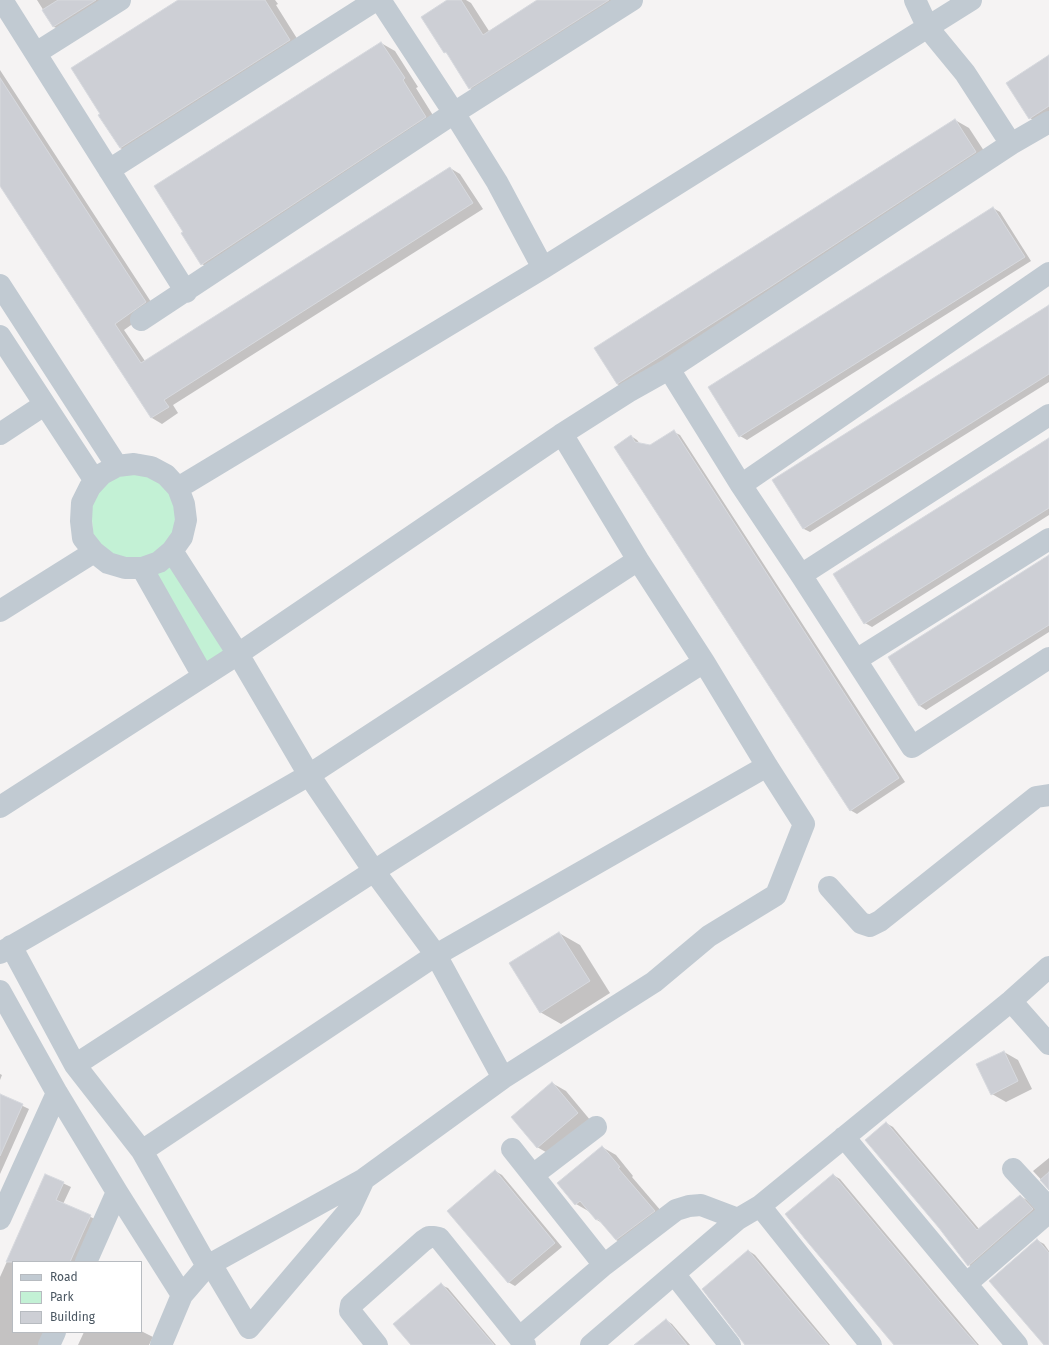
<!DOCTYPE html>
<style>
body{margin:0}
#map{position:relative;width:1049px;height:1345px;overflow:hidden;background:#f5f3f3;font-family:"Fira Sans",sans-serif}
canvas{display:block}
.legend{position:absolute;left:12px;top:1261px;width:130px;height:72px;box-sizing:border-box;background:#fff;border:1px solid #b7bbc0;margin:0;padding:5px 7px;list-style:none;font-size:12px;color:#4a5661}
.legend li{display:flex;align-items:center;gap:8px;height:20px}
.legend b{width:20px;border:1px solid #b7bbc0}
</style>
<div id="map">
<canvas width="1049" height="1345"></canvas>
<ul class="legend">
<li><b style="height:5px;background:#c1cad2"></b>Road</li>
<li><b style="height:11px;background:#c3f1d5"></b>Park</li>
<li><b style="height:11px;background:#cdcfd5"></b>Building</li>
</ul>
</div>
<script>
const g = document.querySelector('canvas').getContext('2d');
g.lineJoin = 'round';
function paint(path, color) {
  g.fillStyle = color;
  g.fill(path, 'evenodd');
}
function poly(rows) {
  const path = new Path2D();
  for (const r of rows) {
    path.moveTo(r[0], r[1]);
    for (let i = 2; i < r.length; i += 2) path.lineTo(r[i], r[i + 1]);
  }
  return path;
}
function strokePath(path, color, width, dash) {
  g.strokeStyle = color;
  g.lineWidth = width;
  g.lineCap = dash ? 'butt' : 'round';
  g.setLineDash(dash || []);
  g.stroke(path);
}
const green = poly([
 [117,466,178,488,172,551,238,654,203,676,142,568,94,552,90,487]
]);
const shadow = poly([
 [37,0,109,0,61,30,54,27],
 [180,0,275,0,278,4,276,5,303,48,134,155,120,148],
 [449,0,466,0,471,3,489,31,539,0,635,0,484,96,470,88,449,55,445,52],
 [381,43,395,51,418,87,416,88,439,125,216,272,202,264,183,234],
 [1049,56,1049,123,1043,126,1030,118],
 [0,70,155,308,124,330,145,361,450,168,460,174,483,209,173,405,178,413,162,424,152,418,0,185],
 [955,120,969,128,990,160,631,392,617,384,595,348],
 [993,208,1000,212,1031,261,747,440,740,436],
 [1049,306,1049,382,810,532,804,529,773,480],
 [674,432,680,435,905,782,857,814,850,810,631,436,637,440,640,444,651,446],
 [1049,439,1049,515,872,627,865,623],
 [1049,556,1049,632,926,710,920,706,889,657],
 [559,933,580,945,610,993,561,1024,540,1012],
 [1004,1052,1018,1060,1032,1089,1006,1102,992,1094],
 [0,1074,2,1075,0,1080],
 [552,1083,566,1091,591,1121,551,1155,537,1147],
 [0,1095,29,1109,0,1174],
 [886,1123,893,1127,979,1229,1020,1196,1027,1200,1039,1213,975,1269,969,1265],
 [602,1147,616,1155,633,1176,632,1177,668,1219,630,1248,616,1240,602,1223,597,1220,590,1212,576,1204],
 [1049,1158,1049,1188,1033,1171],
 [495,1171,502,1175,562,1247,515,1286,508,1282],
 [46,1175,71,1187,63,1204,97,1220,78,1262,13,1262,13,1332,47,1332,41,1345,0,1345,0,1277],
 [833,1175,840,1179,979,1345,896,1345],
 [1037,1240,1044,1244,1049,1251,1049,1345,1045,1345],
 [749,1251,755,1255,830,1345,747,1345],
 [441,1285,448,1288,496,1345,413,1345],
 [666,1320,672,1324,690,1345,636,1345],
 [141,1331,153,1337,149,1345,78,1345,84,1332]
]);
const building = poly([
 [58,0,96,0,53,27,42,10,58,0],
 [178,0,265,0,290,40,120,148,98,115,100,114,71,68,178,0],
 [447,0,461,0,483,35,537,0,609,0,469,89,446,52,444,53,421,17,447,0],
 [381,42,405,78,403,80,426,117,201,265,181,233,183,232,154,186,381,42],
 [1049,55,1049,106,1029,119,1006,83,1049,55],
 [0,78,146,302,115,324,141,363,450,167,473,203,164,400,169,407,151,418,0,186,0,78],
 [955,119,976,152,770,287,617,384,594,348,955,119],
 [993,207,1025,257,739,437,708,387,993,207],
 [1049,305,1049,374,803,529,772,480,1049,305],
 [674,430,899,778,850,811,614,447,631,435,635,442,650,445,674,430],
 [1049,438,1049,508,864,624,833,574,1049,438],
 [1049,555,1049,625,919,706,888,657,1049,555],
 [559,932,590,981,540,1013,509,963,559,932],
 [1004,1051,1018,1081,991,1095,976,1064,1004,1051],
 [552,1082,578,1113,537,1148,511,1117,552,1082],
 [0,1094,23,1104,0,1156,0,1094],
 [886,1122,977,1230,1020,1195,1033,1209,968,1266,939,1228,865,1140,886,1122],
 [602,1146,620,1167,618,1168,655,1211,616,1240,598,1219,596,1220,580,1201,575,1205,557,1183,602,1146],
 [495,1170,555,1243,508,1283,447,1211,495,1170],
 [1049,1172,1049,1190,1040,1180,1049,1172],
 [45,1174,64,1182,56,1200,91,1215,81,1237,70,1262,6,1262,45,1174],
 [833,1174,955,1320,977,1345,894,1345,805,1239,785,1214,833,1174],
 [1037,1239,1049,1253,1049,1345,1044,1345,989,1281,1037,1239],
 [748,1250,808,1322,828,1345,745,1345,702,1289,748,1250],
 [441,1283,494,1345,411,1345,393,1324,441,1283],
 [666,1319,687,1345,634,1345,666,1319]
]);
const minor = poly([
 [2,0,186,292],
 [380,0,454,113,497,182,543,268],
 [915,0,928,28,965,73,1011,144],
 [36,53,120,0],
 [109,170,376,0],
 [0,285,117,466],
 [141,320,454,113,632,0],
 [0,336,95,481],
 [669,369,741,485,801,575,912,747,1049,658],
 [0,434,44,405],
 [134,464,151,467,166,475,178,488,184,504,186,520,182,537,172,551,159,562,142,568,125,568,108,563,94,552,83,538,81,521,82,503,90,487,102,474,117,466,134,464],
 [741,485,1049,273],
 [178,488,543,268,971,0],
 [172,551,238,654,309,775,374,871,436,955,503,1078],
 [142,568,203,676],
 [801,575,1049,415],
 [0,611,94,552],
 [856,660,1049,539],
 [0,807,238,654,562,434,628,392,669,369,1011,144,1049,122],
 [829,887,861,923,870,926,880,921,1036,797,1049,795],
 [11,946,75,1065,142,1151,207,1266],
 [0,953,309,775,638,560],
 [0,991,57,1093,117,1192,182,1295],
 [1011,1001,1049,1044],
 [75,1065,374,871,704,662],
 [844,1137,1017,1345],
 [512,1149,604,1265],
 [142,1151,436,955,767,766],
 [1013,1169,1049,1208],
 [533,1175,596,1127],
 [760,1206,871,1345],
 [0,1219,57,1093],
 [86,1262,117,1192],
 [211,1264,249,1328,350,1209,364,1179],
 [675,1275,730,1345],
 [966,1284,1049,1212],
 [520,1337,604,1265,676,1210,689,1206,701,1205,738,1219],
 [49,1345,55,1332],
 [161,1345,182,1295,207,1266,364,1179,503,1078,654,982,709,936,776,895,804,824,767,766,704,662,638,560,562,434],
 [377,1345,350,1311,351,1305,423,1241,429,1237,434,1237,439,1238,525,1345],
 [591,1345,738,1219,760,1206,1011,1001,1049,967]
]);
paint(green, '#c3f1d5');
paint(shadow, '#0003');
paint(building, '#cdcfd5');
strokePath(building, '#d7d9de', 1);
strokePath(minor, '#c1cad2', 22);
</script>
